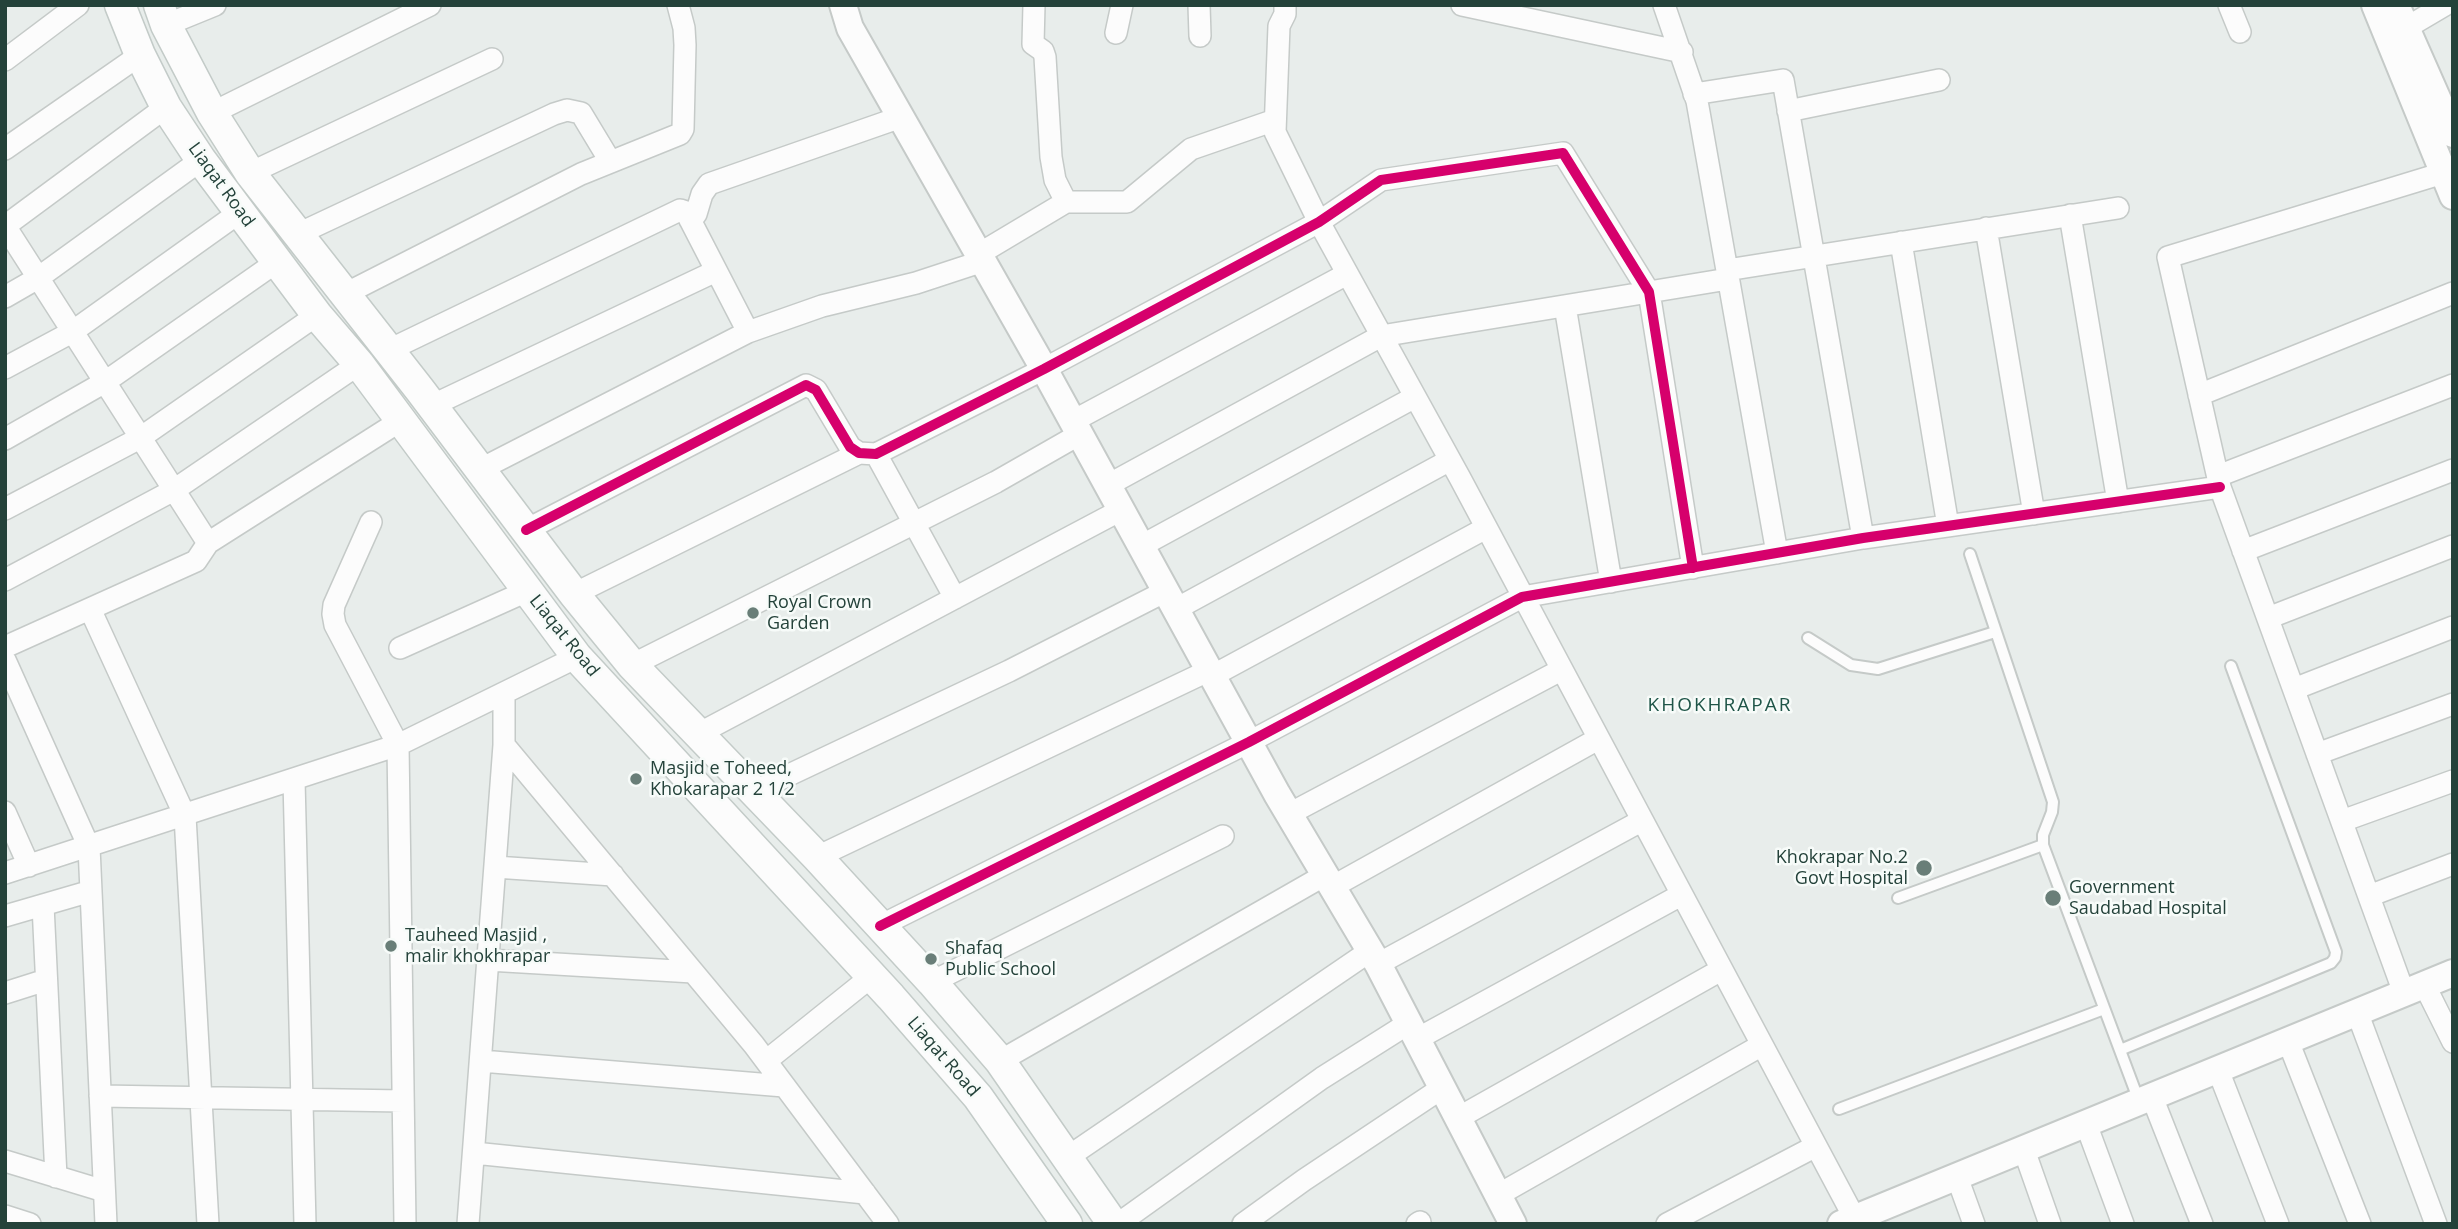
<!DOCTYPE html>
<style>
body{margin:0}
#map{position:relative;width:2458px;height:1229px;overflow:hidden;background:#e8edeb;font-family:"Open Sans",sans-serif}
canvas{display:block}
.frame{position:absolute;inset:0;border:7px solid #24423a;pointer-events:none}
</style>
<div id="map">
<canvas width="2458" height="1229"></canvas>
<div class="frame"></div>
</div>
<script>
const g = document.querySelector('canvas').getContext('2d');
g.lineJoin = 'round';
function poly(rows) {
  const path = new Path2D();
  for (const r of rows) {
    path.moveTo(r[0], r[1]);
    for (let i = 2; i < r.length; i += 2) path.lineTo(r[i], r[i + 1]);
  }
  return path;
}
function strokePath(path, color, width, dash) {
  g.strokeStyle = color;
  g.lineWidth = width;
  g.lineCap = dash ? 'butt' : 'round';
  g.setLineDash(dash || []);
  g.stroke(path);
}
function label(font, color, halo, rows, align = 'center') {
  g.font = font + ' "Open Sans",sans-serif';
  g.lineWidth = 5;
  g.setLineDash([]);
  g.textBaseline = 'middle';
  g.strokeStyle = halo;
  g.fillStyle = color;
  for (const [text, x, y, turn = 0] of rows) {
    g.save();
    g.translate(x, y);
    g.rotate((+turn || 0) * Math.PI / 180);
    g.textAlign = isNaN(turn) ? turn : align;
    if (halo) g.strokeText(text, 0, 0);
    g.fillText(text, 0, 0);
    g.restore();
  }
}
const service = poly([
 [1970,554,2053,802,2052,812,2043,835,2043,845,2139,1101],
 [1808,638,1851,665,1878,669,1995,632],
 [1898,898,2043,845],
 [2120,1050,2331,963,2335,958,2336,952,2231,666],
 [1839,1109,2104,1009]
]);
const minor = poly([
 [1034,5,1033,44,1043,51,1045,57,1051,157,1055,180,1066,202],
 [1199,5,1200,36],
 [1285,5,1285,14,1279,26,1275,132,1319,222,1460,478,1855,1219],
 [1462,5,1682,52],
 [1664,5,1697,101,1777,553],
 [2229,5,2240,32],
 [166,25,215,5],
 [1116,33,1122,5],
 [2391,33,2406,28,2445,5],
 [5,60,78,5],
 [1694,94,1783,80,1863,538],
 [1788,111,1939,80],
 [212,113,430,5],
 [5,149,140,55],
 [250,173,492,59],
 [2070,215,2118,502],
 [690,220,696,214,702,194,709,184,901,117],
 [5,226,208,543],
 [5,226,166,107],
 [1986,228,2034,514],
 [298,234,554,114,567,110,581,113,610,161],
 [1901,242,1948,526],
 [979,254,1066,202,1127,202,1191,149,1275,120],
 [1727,270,2118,208],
 [345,294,581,174,680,134,683,129,685,45,684,28,678,5],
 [5,297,38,278,201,160],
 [1565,306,1611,582],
 [389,350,680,210,686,212,748,332],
 [5,368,72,332,240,212],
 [2199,395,2453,293],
 [431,406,716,271],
 [1073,421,1347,274],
 [5,439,105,382,278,261],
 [876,454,955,598],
 [479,470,748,332,822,306,916,283,983,261],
 [2218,476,2453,385],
 [1108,485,1381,336,1728,279],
 [5,509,140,438,317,315],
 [371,522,334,605,333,614,335,625,398,745,405,1224],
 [526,530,806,385,816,390,850,447,859,453,876,454,1044,369,1319,222,1381,180,1563,153,1649,292,1693,568],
 [1141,546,1415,397],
 [2243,551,2453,470],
 [5,580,174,490,359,364],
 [574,594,859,453],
 [90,609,185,816,208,1224],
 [1176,609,1450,460],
 [2268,618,2453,546],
 [5,647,196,561,208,543,400,421],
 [400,648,527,591],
 [5,660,89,847,106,1224],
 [632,665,996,482,1080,434],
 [1212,676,1486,528],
 [2294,689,2453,627],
 [504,693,504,745,754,1045,888,1224],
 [698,734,1121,510],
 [2317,754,2453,704],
 [294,780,305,1224],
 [753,792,1009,671,1166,591],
 [5,812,29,866],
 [1289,814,1561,670],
 [2342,821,2453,781],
 [817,857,1210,670],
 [495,867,613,875],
 [5,873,398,745,577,657],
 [1332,887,1598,739],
 [2369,896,2453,864],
 [43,905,56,1177],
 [5,916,91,891],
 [880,926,1249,742,1522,597,1863,538,2220,487],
 [488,960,693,972],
 [1378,964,1641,821],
 [932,982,1223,836],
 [2424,984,2453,1042],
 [5,993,46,980],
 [2404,993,2220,487,2168,257,2443,173],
 [2357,1012,2436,1224],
 [1417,1039,1681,895],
 [2288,1041,2360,1224],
 [481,1061,784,1086],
 [766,1061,872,976],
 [1000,1061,1325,875],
 [2218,1070,2278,1224],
 [100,1096,403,1101],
 [2152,1097,2202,1224],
 [1458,1118,1721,970],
 [2086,1124,2123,1224],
 [2024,1150,2050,1224],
 [474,1153,865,1193],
 [1068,1157,1370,951],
 [5,1161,104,1191],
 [1957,1177,1974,1224],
 [1498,1195,1762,1045],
 [5,1216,30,1224],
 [468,1224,504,745],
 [1118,1224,1322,1078,1409,1023],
 [1243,1224,1304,1180,1442,1088],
 [1417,1224,1420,1222],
 [1667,1224,1816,1146]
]);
const tertiary = poly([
 [843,5,850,28,1044,369,1277,794,1378,964,1513,1224],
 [2375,5,2453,196],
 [2396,5,2453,134],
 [1841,1224,2453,973]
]);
const secondary = poly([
 [120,5,140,55,166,107,201,160,317,315,359,364,577,657,891,997,978,1097,1067,1224],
 [159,5,166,25,212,113,250,173,420,390,574,594,632,665,817,857,932,982,1000,1061,1113,1224]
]);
const cycleway = poly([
 [526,530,806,385,816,390,850,447,859,453,876,454,1044,369,1319,222,1381,180,1563,153,1649,292,1693,568],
 [880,926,1249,742,1522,597,1863,538,2220,487]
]);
const markers = [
 [753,613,7,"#697e78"],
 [636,779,7,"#697e78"],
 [1924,868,9,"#697e78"],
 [2053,898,9,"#697e78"],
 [391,946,7,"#697e78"],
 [931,959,7,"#697e78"]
];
const streetNames = [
 ["Liaqat Road",221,185,54],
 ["Liaqat Road",564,636,51],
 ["Liaqat Road",943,1057,49]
];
const poiNames = [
 ["Royal Crown",767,603],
 ["Garden",767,624],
 ["Masjid e Toheed,",650,769],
 ["Khokarapar 2 1/2",650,790],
 ["Khokrapar No.2",1908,858,"right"],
 ["Govt Hospital",1908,879,"right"],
 ["Government",2069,888],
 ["Saudabad Hospital",2069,909],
 ["Tauheed Masjid ,",405,936],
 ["malir khokhrapar",405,957],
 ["Shafaq",945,949],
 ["Public School",945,970]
];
const neighbourhoodNames = [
 ["KHOKHRAPAR",1720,706]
];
strokePath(service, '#c5cac8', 14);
strokePath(minor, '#c5cac8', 24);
strokePath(tertiary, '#c5cac8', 30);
strokePath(secondary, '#c3cbc8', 33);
strokePath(service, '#fcfcfc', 10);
strokePath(minor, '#fcfcfc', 21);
strokePath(tertiary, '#fcfcfc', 26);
strokePath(secondary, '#fcfcfc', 30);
strokePath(cycleway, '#d6006c', 10);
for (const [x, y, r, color] of markers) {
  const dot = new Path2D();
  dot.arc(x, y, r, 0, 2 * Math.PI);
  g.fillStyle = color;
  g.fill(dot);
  strokePath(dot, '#f7fbf9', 2.5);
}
label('18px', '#24423a', '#f7fbf9', streetNames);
label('18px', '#24423a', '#f7fbf9', poiNames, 'left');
g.letterSpacing = '2px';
label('19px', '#1f5548', '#f7fbf9', neighbourhoodNames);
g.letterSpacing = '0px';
</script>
